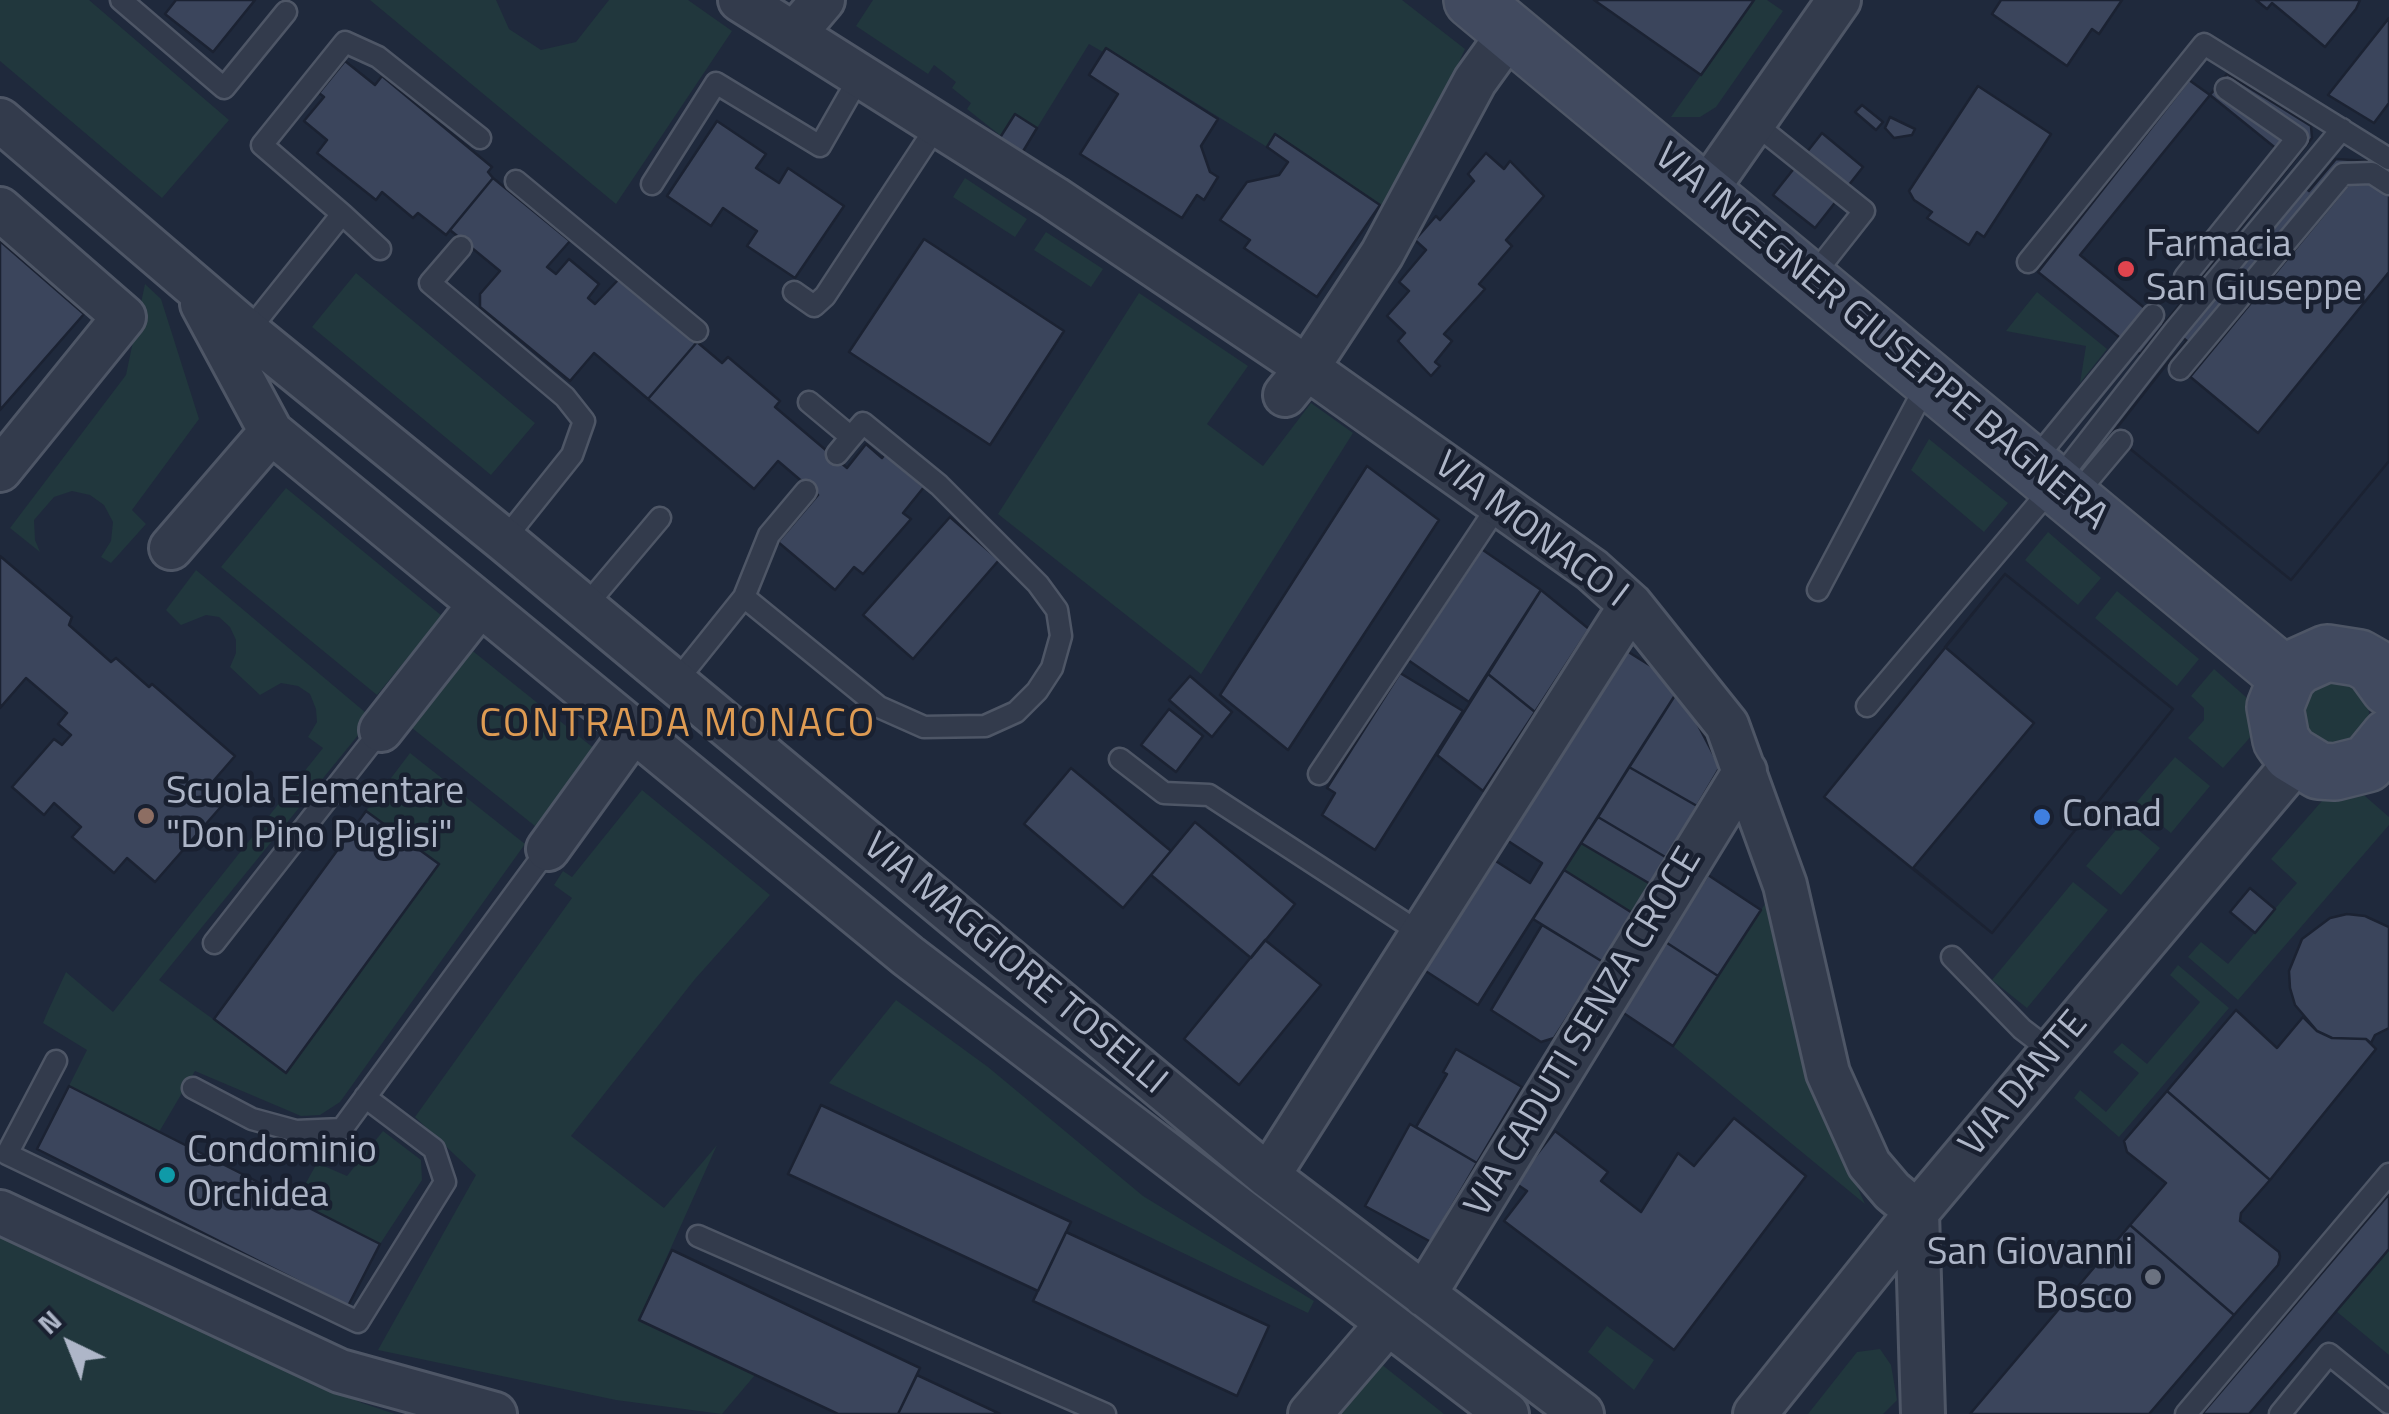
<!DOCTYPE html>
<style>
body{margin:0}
#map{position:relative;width:2389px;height:1414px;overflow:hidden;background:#1f293c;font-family:"Titillium Web",sans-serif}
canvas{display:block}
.north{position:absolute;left:20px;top:1294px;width:100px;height:100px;-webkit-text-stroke:8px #192030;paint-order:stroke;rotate:317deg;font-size:28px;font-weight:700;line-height:40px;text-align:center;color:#aeb6c8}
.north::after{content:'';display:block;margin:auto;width:35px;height:45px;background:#aeb6c8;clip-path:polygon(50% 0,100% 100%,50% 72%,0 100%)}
</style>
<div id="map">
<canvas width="2389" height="1414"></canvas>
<div class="north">N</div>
</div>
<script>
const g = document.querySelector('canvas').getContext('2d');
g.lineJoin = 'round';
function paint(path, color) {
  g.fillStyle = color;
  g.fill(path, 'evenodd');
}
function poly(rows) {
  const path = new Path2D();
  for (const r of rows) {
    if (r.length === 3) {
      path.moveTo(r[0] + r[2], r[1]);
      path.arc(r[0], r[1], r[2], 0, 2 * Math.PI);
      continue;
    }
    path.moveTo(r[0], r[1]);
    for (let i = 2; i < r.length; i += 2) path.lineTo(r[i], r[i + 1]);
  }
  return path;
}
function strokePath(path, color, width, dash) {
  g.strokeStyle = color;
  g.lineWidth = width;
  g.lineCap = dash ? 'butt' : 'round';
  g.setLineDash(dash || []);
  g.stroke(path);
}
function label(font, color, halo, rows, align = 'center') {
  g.font = font + ' "Titillium Web",sans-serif';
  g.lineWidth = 9;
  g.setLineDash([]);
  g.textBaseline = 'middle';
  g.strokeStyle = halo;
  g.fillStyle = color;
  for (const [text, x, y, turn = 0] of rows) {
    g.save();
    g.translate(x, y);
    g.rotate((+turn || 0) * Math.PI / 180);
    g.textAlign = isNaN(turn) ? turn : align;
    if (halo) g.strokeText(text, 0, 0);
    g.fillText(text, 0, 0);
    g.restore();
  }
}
const green = poly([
 [0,0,89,0,229,120,162,198,0,61],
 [370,0,496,0,509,29,541,50,576,42,609,0,688,0,732,31,616,204],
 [873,0,1402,0,1465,49,1391,212,1276,134,1267,147,1107,48,1103,52,1089,44,1037,128,1001,136,967,109,971,103,952,88,956,82,934,65,928,74,856,26],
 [1754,0,1767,0,1783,11,1716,107,1700,117,1671,117],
 [965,178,1027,219,1015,237,953,197],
 [1046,232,1103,269,1091,287,1034,250],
 [356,273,535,423,491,475,312,327],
 [145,284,161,299,199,419,132,510,146,524,111,563,101,557,111,541,113,522,104,505,90,495,72,491,54,497,34,520,35,540,40,552,10,528,126,375],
 [2037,292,2107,349,2080,383,2086,346,2006,331],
 [1139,293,1248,366,1207,424,1263,466,1311,403,1353,433,1201,674,998,514],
 [1929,439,2008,503,1984,532,1911,470],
 [286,488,442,616,377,695,221,567],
 [2048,532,2101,578,2078,605,2025,560],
 [196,570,372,718,159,980,286,1072,438,864,366,811,410,753,525,844,340,1102,320,1115,301,1116,195,1071,159,1132,69,1086,87,1050,43,1023,48,1011,66,972,113,1012,323,748,308,737,317,722,316,709,310,694,298,686,281,683,260,695,230,667,236,653,236,640,230,627,219,617,206,615,181,625,166,610],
 [2117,591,2199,659,2177,686,2095,618],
 [469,648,596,750,535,826,407,724],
 [2214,669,2255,705,2254,733,2223,768,2188,738,2204,720,2204,708,2191,696],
 [2336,713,33],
 [2175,757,2210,786,2171,833,2135,804],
 [2357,789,2389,817,2389,825,2238,1000,2188,957,2201,942,2228,964,2297,883,2271,859,2329,793],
 [642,790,770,895,695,979,571,1136,664,1208,717,1145,639,1319,755,1375,722,1414,616,1400,378,1350,476,1175,415,1117,572,898,554,885,563,871,572,877],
 [2125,819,2160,848,2121,895,2086,866],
 [1581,843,1652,885,1634,914,1564,870],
 [2073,882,2108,910,2027,1008,1992,980],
 [1765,904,1807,1076,1865,1204,1673,1046],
 [2178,965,2229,1008,2119,1137,2074,1098,2080,1090,2106,1112,2139,1073,2113,1052,2122,1043,2147,1064,2200,1002,2170,975],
 [896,1000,988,1067,1143,1196,1314,1301,1308,1313,829,1083],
 [383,1131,421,1160,422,1180,380,1244,296,1201,317,1163,347,1176],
 [0,1235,362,1403,395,1414,0,1414],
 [2389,1249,2389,1355,2336,1311],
 [1607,1326,1654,1360,1634,1390,1588,1352],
 [1880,1349,1891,1365,1897,1400,1883,1414,1808,1414,1857,1352],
 [1376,1360,1444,1414,1330,1414]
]);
const building = poly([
 [176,0,255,0,213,52,165,14,176,0],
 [1594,0,1754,0,1701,75,1594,0],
 [2001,0,2122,0,2099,34,2092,29,2067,66,1992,14,2001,0],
 [2256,0,2360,0,2356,9,2325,47,2272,3,2267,9,2256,0],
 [2389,18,2389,103,2374,123,2328,95,2389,18],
 [1106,48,1218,119,1201,146,1210,172,1218,177,1204,200,1197,195,1182,218,1080,154,1118,94,1089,75,1106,48],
 [345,61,375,85,382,76,492,167,488,172,493,178,446,235,418,213,413,218,382,192,376,200,317,153,327,140,304,121,324,97,319,93,345,61],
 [2227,74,2311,126,2312,138,2140,354,2038,272,2189,80,2210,95,2227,74],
 [1978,86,2051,134,1984,237,1977,232,1969,245,1927,218,1932,212,1914,200,1909,191,1978,86],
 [2210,95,2278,150,2178,272,2195,285,2164,324,2080,255,2210,95],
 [1862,105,1883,122,1876,130,1855,112,1862,105],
 [1015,114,1037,128,1019,158,996,144,1015,114],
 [1890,117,1915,129,1912,135,1894,138,1885,128,1890,117],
 [717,121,766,154,756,168,779,183,788,168,844,206,795,278,747,246,757,231,723,208,711,226,667,196,717,121],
 [1822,133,1863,167,1815,228,1773,195,1822,133],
 [1275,134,1380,205,1317,297,1244,248,1250,240,1220,220,1247,182,1279,175,1288,162,1267,147,1275,134],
 [1486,153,1504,169,1510,161,1544,196,1506,240,1512,246,1479,284,1485,289,1444,334,1452,341,1435,362,1440,366,1431,376,1398,341,1405,333,1387,316,1409,291,1399,282,1426,250,1415,240,1436,216,1440,220,1474,181,1468,174,1486,153],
 [2336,159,2368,161,2389,175,2389,194,2376,183,2349,184,2190,377,2170,360,2187,341,2178,334,2303,185,2309,191,2336,159],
 [493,178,570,241,547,267,556,274,569,259,599,284,588,298,595,304,619,279,697,342,648,399,594,353,570,381,480,307,480,294,500,271,450,230,493,178],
 [2376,183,2389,194,2389,461,2291,580,2112,434,2170,360,2190,377,2349,184,2376,183],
 [924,239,1064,331,990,445,849,352,924,239],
 [0,241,84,314,0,410,0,241],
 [2389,272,2389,461,2291,580,2112,434,2170,360,2258,433,2389,272],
 [697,342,722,363,728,357,780,401,775,407,847,468,866,444,882,458,885,454,924,487,903,513,911,519,863,574,854,567,835,590,778,542,818,495,778,461,754,489,648,399,697,342],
 [1367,466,1439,520,1288,750,1220,695,1367,466],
 [950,517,999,560,913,659,863,615,950,517],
 [1480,548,1541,590,1469,702,1408,660,1480,548],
 [0,556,72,617,69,625,111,662,116,658,149,687,152,684,235,756,209,786,226,801,155,882,127,858,114,873,72,837,81,827,54,803,44,815,12,787,54,739,62,745,71,735,58,724,67,713,26,678,0,708,0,556],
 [2005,574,2173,709,1992,933,1824,797,2005,574],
 [2005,574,2173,709,1992,933,1913,868,2034,723,1945,647,2005,574],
 [1541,590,1589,629,1535,712,1488,674,1541,590],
 [1622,648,1670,678,1679,689,1478,1005,1421,968,1491,858,1530,883,1542,863,1502,837,1622,648],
 [1400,673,1463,711,1375,850,1322,815,1335,793,1327,788,1400,673],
 [1488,674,1535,712,1483,791,1437,755,1488,674],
 [1190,676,1232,712,1212,737,1169,700,1190,676],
 [1679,689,1720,767,1697,806,1629,767,1679,689],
 [1169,709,1203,736,1176,772,1141,745,1169,709],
 [1629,767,1697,806,1667,858,1598,817,1629,767],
 [1071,768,1171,851,1123,908,1024,824,1071,768],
 [366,811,439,864,286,1073,214,1019,366,811],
 [1598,817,1667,858,1652,885,1581,843,1598,817],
 [1195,822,1295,904,1251,958,1151,875,1195,822],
 [1564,870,1634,914,1603,962,1533,919,1564,870],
 [1708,875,1761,910,1718,976,1664,941,1708,875],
 [2250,888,2275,909,2255,933,2230,912,2250,888],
 [2347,914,2365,916,2389,927,2389,1028,2375,1035,2371,1043,2366,1039,2332,1038,2317,1031,2295,1005,2290,988,2289,971,2302,939,2330,918,2347,914],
 [1542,925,1603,962,1554,1038,1541,1042,1491,1010,1542,925],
 [1265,940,1321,985,1239,1085,1184,1039,1265,940],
 [1664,941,1718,976,1673,1046,1619,1010,1664,941],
 [2236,1010,2277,1048,2303,1017,2317,1031,2332,1038,2366,1039,2376,1049,2270,1180,2167,1091,2236,1010],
 [1456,1049,1522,1087,1477,1163,1416,1127,1447,1074,1443,1072,1456,1049],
 [69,1086,380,1244,348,1306,37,1149,69,1086],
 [2167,1091,2270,1180,2241,1213,2240,1221,2279,1252,2280,1257,2278,1265,2234,1315,2130,1225,2166,1183,2127,1152,2124,1141,2167,1091],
 [821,1105,1071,1222,1038,1291,788,1174,821,1105],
 [1734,1118,1806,1176,1674,1350,1504,1221,1527,1191,1515,1183,1555,1131,1608,1172,1601,1181,1641,1212,1678,1153,1694,1166,1734,1118],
 [1410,1124,1477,1163,1431,1242,1365,1206,1410,1124],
 [2389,1194,2389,1249,2249,1414,2202,1414,2389,1194],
 [2130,1225,2234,1315,2149,1414,1970,1414,2130,1225],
 [1066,1232,1269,1326,1237,1396,1033,1301,1066,1232],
 [672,1250,920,1368,898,1414,838,1414,639,1320,672,1250],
 [917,1375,1000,1414,898,1414,917,1375]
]);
const service = poly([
 [121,0,224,88,286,12],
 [1754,123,1864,211,1812,277],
 [516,181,697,331],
 [652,184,716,83,820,146,860,76],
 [342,214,380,249],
 [461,247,430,283,565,397,584,421,572,455,504,540],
 [2028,262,2204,44,2389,159],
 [2185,277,2297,138,2226,89],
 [794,292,814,306,825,296,938,124],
 [246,334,342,214,262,145,345,42,378,57,480,138],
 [2180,369,2343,174,2372,173,2389,184],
 [809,402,851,437,837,454],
 [2033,462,2153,315],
 [2074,497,2121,441],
 [1818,590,1929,380],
 [744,597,769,535,806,491],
 [584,608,660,518],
 [675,683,744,597,879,707,924,727,985,726,1016,712,1037,691,1052,668,1061,636,1057,610,1038,584,939,485,863,423,851,437],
 [1867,706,2055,484,2175,330,2342,129],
 [1120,759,1164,793,1209,795,1422,934],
 [1319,774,1499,504],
 [214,943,381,730],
 [1952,957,2022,1029,2052,1052],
 [56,1061,7,1154,358,1322,445,1182,434,1149,365,1097],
 [193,1088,252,1119,296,1131,342,1129,548,849],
 [698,1236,1105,1414],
 [2186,1414,2389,1174],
 [2280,1414,2329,1354,2389,1403]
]);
const minor = poly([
 [740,0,1054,198,1307,368,1592,570,1631,605,1727,725,1785,885,1828,1073,1869,1164,1892,1191,1917,1212,1923,1414],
 [794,34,823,0],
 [0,120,248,332,504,540,1268,1176,1582,1414],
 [1705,192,1839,0],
 [0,209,124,317,0,470],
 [202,304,271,432,908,956,1507,1414],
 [1285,395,1307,368,1382,254,1475,81,1511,31],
 [171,548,271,432],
 [381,730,480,604],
 [548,849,633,731],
 [1268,1176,1631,605],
 [0,1212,340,1371,495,1414],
 [1424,1295,1745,771],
 [1310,1414,1388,1323],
 [1755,1414,1917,1212,2298,759]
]);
const secondary = poly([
 [1472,0,2287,677],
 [2389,688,2373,666,2359,658,2327,653,2298,666,2287,677,2275,707,2281,740,2291,754,2319,771,2335,772,2367,764,2389,737]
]);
const markers = [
 [2126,269,10,"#e0444e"],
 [146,816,10,"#8d6e63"],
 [2042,817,10,"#3f7fe0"],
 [167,1175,10,"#0f9aa8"],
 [2153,1277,10,"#6b7280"]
];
const poiNames = [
 ["Farmacia",2146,247],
 ["San Giuseppe",2146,291],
 ["Scuola Elementare",166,794],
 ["\"Don Pino Puglisi\"",166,838],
 ["Conad",2062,817],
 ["Condominio",187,1153],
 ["Orchidea",187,1197],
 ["San Giovanni",2133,1255,"right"],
 ["Bosco",2133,1299,"right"]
];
const streetNames = [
 ["VIA INGEGNER GIUSEPPE BAGNERA",1880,338,40],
 ["VIA MONACO I",1530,531,37],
 ["VIA MAGGIORE TOSELLI",1014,965,40],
 ["VIA CADUTI SENZA CROCE",1585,1033,-59],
 ["VIA DANTE",2025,1085,-50]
];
const neighbourhoodNames = [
 ["CONTRADA MONACO",678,726]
];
paint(green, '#21373d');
paint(building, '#3b455c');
strokePath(building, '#1b2232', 2.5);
strokePath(service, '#4e5666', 25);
strokePath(minor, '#4e5666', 48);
strokePath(secondary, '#4e5666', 60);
strokePath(service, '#333b4c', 20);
strokePath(minor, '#333b4c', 42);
strokePath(secondary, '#414a5f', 55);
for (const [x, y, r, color] of markers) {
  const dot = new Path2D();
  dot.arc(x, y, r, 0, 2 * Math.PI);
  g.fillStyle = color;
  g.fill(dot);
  strokePath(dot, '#192030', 4);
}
label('38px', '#aeb6c8', '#192030', poiNames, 'left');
label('38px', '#aeb6c8', '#192030', streetNames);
g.letterSpacing = '2.5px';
label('40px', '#de9b53', '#192030', neighbourhoodNames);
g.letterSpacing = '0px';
</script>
